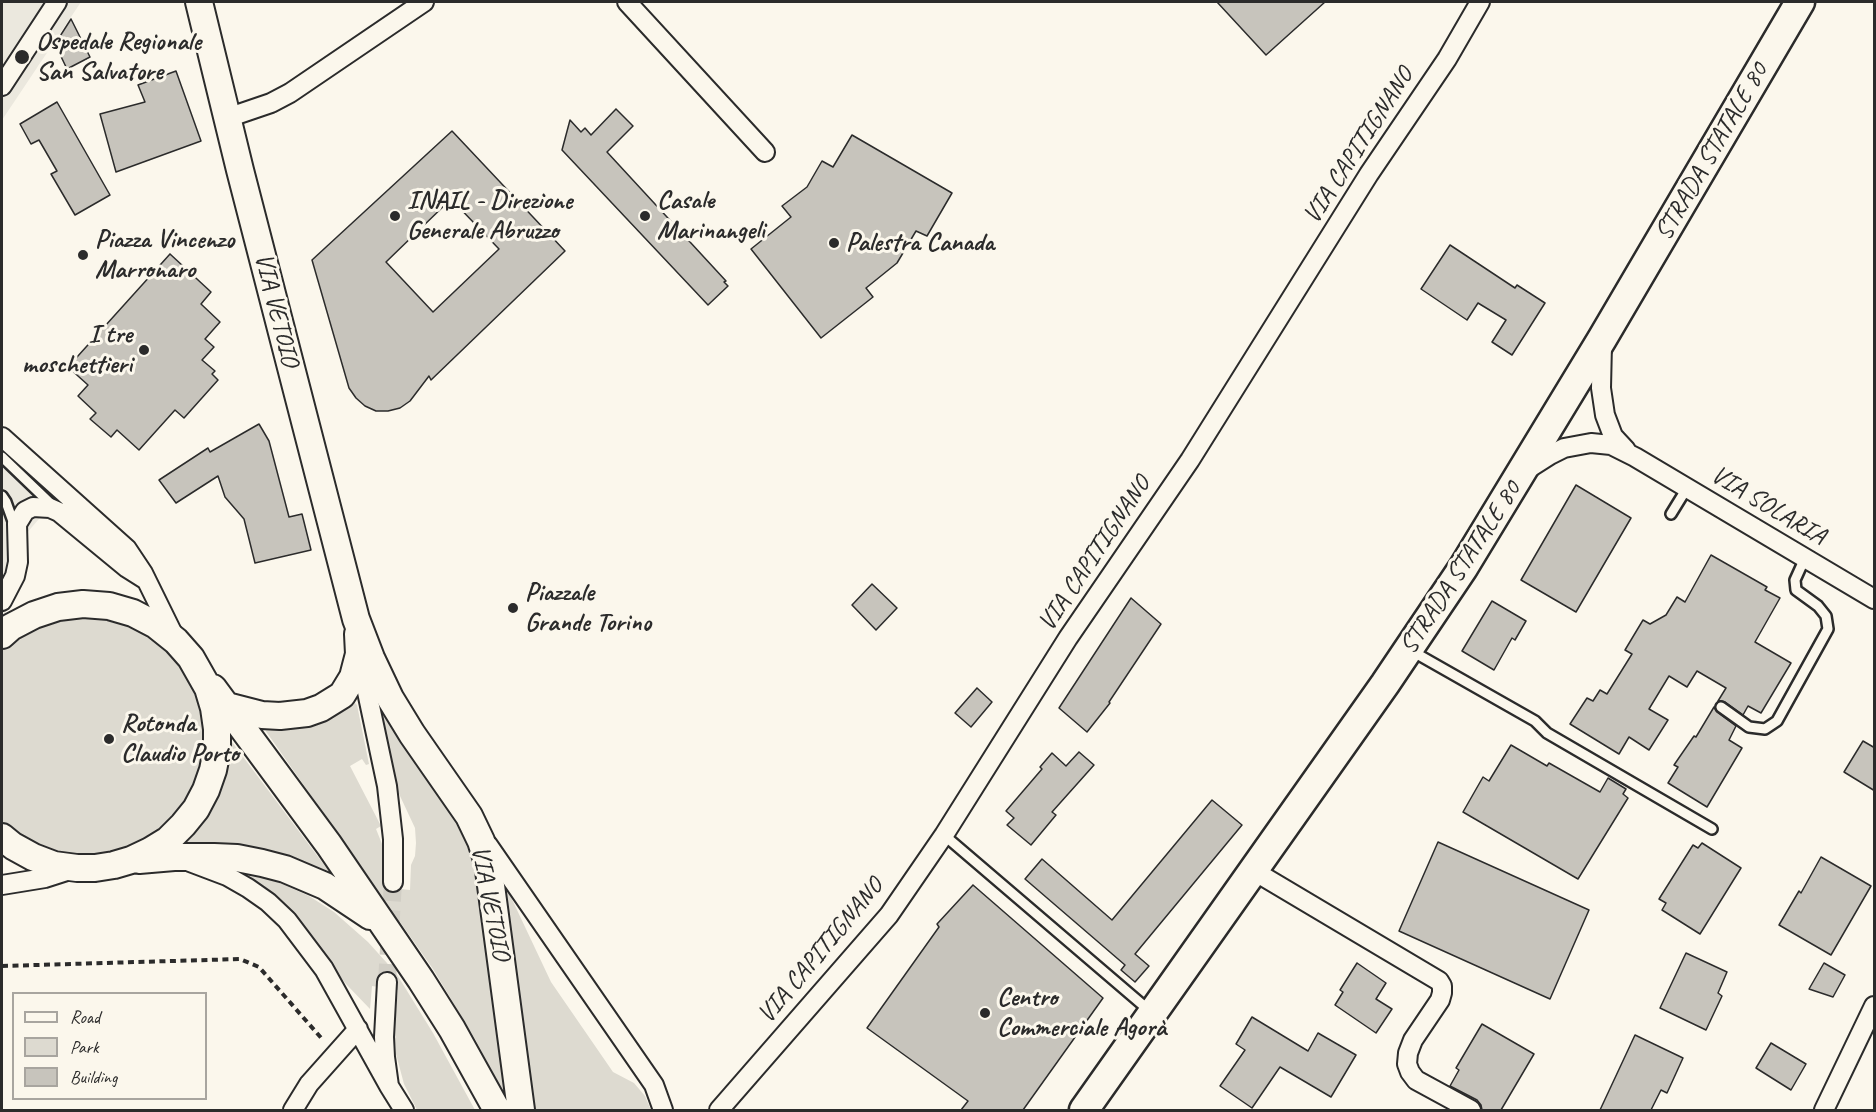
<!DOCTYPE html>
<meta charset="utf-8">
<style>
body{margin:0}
#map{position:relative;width:1876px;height:1112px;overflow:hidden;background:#fbf7ec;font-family:Caveat,sans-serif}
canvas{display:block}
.frame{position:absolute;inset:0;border:3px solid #2b2b2b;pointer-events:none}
.legend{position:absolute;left:12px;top:992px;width:195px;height:108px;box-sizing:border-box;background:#fbf7ec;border:2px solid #a8a59f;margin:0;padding:8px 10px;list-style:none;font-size:18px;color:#2b2b2b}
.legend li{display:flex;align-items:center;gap:12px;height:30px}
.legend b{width:30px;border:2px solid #a8a59f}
</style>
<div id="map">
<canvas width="1876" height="1112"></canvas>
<div class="frame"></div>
<ul class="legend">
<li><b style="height:8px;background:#fbf7ec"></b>Road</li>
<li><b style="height:16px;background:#dddad0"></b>Park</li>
<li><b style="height:16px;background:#c7c4bc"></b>Building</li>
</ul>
</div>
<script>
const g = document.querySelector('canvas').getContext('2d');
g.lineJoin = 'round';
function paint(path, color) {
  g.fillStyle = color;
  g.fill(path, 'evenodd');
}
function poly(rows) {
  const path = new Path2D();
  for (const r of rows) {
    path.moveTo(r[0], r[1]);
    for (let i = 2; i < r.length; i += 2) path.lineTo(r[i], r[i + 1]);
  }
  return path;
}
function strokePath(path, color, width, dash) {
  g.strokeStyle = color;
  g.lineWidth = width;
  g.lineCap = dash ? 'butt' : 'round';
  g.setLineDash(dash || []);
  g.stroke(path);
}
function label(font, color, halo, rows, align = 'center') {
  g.font = font + ' Caveat,sans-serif';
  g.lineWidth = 6;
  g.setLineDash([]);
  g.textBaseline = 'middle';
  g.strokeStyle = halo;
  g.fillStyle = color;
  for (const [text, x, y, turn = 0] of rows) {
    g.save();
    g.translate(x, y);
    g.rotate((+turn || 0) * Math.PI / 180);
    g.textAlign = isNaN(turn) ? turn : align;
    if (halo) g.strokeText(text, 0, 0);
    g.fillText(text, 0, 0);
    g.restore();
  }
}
const built = poly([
 [2,2,81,2,2,120],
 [2,450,57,498,26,534,28,561,25,575,17,596,2,618]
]);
const green = poly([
 [87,616,113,619,137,628,159,641,178,660,192,681,201,706,205,731,203,757,196,782,183,805,166,825,145,840,122,851,97,856,70,855,46,849,22,838,2,822,2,651,14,639,37,626,61,618],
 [355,703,357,705,369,764,366,765,362,759,350,766,381,826,376,829,386,854,383,887,410,890,411,865,415,856,416,843,415,828,393,781,377,707,380,705,452,804,477,858,509,1103,475,1039,433,969,265,730,268,727,300,727,319,722],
 [229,738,337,882,175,851,202,822,215,803,223,783,228,762],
 [237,875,271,879,309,896,334,912,368,942,396,973,433,1033,475,1110,417,1110,404,1084,396,1054,394,1031,398,990,372,986,370,1009,346,984,291,917],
 [498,876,509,893,551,982,613,1072,634,1083,645,1096,651,1110,530,1110]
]);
const building = poly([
 [1217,2,1325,2,1266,55,1217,2],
 [71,19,90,57,67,69,55,44,71,19],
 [176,71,201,141,116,172,100,114,145,102,138,85,176,71],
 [57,102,110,195,75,215,51,174,57,171,39,140,31,144,20,124,57,102],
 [616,109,633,126,607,152,726,281,724,282,728,286,708,305,562,150,570,120,581,132,585,128,591,135,616,109],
 [452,131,565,251,431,380,429,376,410,401,400,408,388,411,376,411,365,406,356,398,349,388,312,260,452,131],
 [451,199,499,249,433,312,386,262,451,199],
 [852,135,952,193,927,236,916,231,897,263,866,288,873,297,821,338,751,249,791,217,782,206,807,187,822,161,833,167,852,135],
 [1450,245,1515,288,1517,285,1545,303,1512,355,1492,342,1506,320,1478,303,1467,320,1421,289,1450,245],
 [170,254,211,292,201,304,220,322,205,339,214,347,202,360,215,371,212,374,218,380,184,418,175,410,139,450,117,430,111,437,90,419,96,413,78,396,88,385,68,367,170,254],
 [259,424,269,441,289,517,302,514,311,550,255,563,244,519,225,497,218,476,176,503,159,480,208,448,210,452,259,424],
 [1576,485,1631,518,1576,612,1521,580,1576,485],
 [1711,555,1767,587,1765,590,1780,598,1755,642,1791,663,1761,713,1748,706,1743,715,1725,702,1718,701,1726,688,1697,671,1687,687,1669,676,1649,709,1668,720,1649,750,1629,737,1619,754,1570,724,1587,698,1593,701,1600,690,1607,694,1632,654,1625,650,1643,620,1650,624,1666,615,1677,597,1685,602,1711,555],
 [872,584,897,608,876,630,852,605,872,584],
 [1131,598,1161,624,1109,702,1110,703,1087,732,1059,708,1131,598],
 [1492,601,1526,621,1515,640,1512,638,1494,670,1462,651,1492,601],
 [977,688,992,702,971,727,955,713,977,688],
 [1714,707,1717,712,1736,726,1729,740,1742,748,1707,807,1668,783,1678,767,1674,765,1694,736,1696,737,1714,707],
 [1863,741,1875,748,1875,791,1844,772,1863,741],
 [1511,745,1547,766,1549,763,1600,792,1608,778,1626,789,1623,794,1628,798,1578,879,1463,812,1483,777,1489,781,1511,745],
 [1079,752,1094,765,1052,812,1056,815,1031,845,1007,825,1014,818,1006,811,1042,769,1040,767,1052,753,1066,766,1079,752],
 [1212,800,1242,825,1135,954,1149,966,1135,982,1121,970,1125,965,1025,879,1042,859,1112,920,1212,800],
 [1438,842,1589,910,1550,999,1399,931,1438,842],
 [1702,843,1741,868,1700,934,1662,910,1666,903,1659,899,1693,845,1698,848,1702,843],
 [1821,857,1871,886,1831,955,1779,925,1799,891,1801,893,1821,857],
 [973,885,1103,998,1023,1110,961,1110,968,1101,867,1028,939,927,937,924,973,885],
 [1686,953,1727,972,1718,993,1722,996,1706,1030,1660,1008,1686,953],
 [1357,963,1386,983,1376,999,1392,1009,1376,1033,1335,1005,1343,992,1340,990,1357,963],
 [1824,963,1845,975,1833,997,1809,989,1824,963],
 [1252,1017,1308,1051,1318,1033,1356,1055,1331,1097,1280,1067,1252,1108,1220,1086,1245,1050,1236,1044,1252,1017],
 [1482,1024,1534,1054,1501,1110,1482,1110,1481,1105,1477,1100,1450,1086,1459,1070,1456,1068,1482,1024],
 [1635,1035,1683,1058,1667,1093,1661,1090,1651,1110,1600,1110,1635,1035],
 [1771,1043,1806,1064,1791,1090,1756,1068,1771,1043]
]);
const streetTunnel = poly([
 [387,982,393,882]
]);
const path = poly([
 [2,966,240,959,259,967,323,1040]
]);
const lane = poly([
 [2,457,53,506],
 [2,496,6,502,15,527],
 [1671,514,1687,488],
 [1410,650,1535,721,1547,733,1712,829],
 [1721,707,1749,727,1765,729,1777,721,1828,629,1826,616,1818,606,1796,590,1795,580,1805,558],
 [944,835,1151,1012]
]);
const street = poly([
 [627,2,765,152],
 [2,86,57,2],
 [227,118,271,103,290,93,424,2],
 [1602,344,1601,388,1605,415,1613,436,1626,450],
 [2,437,127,549,143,573,174,636],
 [1528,469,1550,455,1564,448,1591,443,1611,445,1635,457,1874,599],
 [2,601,15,576,18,562,17,524,25,511,33,507,50,508,59,512,127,568,146,580],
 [360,659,387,786,393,839,393,882],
 [488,845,654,1085,663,1110],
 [190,862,227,876,248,888,268,902,287,920,324,969,389,1086],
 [1254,871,1439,981,1442,986,1442,993,1440,1000,1413,1040,1408,1053,1407,1064,1410,1072,1416,1080,1471,1110],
 [2,885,45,878,73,869],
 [387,982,384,1037,385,1057,389,1086,404,1110],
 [293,1110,309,1084,358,1029],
 [719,1110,889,915,944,835,1068,638,1190,460,1369,174,1447,59,1480,2],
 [1824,1110,1874,1006]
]);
const secondary = poly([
 [199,2,240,170,356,619,371,658,390,698,412,734,469,816,481,841,488,863,521,1110],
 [2,635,11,627,34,615,58,607,83,604,109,606,133,613,156,625,176,641,191,658,208,688,214,708,217,729,217,750,213,770,206,790,196,809,183,825,168,840,150,851,131,860,114,865,95,868,77,868,54,865,33,857,13,846,2,837],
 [213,688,329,845,421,980,452,1029,497,1110],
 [227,706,262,715,280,716,307,713,321,708,342,695,353,677,359,654,358,634],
 [139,860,174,857,214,857,237,858,262,863,285,869,325,886,370,916]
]);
const primary = poly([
 [1084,1110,1385,684,1463,568,1602,339,1800,2]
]);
const markers = [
 [22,57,8,"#2b2b2b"],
 [395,216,6,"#2b2b2b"],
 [645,216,6,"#2b2b2b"],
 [834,243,6,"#2b2b2b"],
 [83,255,6,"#2b2b2b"],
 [144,350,6,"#2b2b2b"],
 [513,608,6,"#2b2b2b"],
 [109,739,6,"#2b2b2b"],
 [985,1013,6,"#2b2b2b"]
];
const poiNames = [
 ["Ospedale Regionale",36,42],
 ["San Salvatore",36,72],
 ["INAIL - Direzione",407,201],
 ["Generale Abruzzo",407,231],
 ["Casale",657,201],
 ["Marinangeli",657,231],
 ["Piazza Vincenzo",95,240],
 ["Marronaro",95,270],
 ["Palestra Canada",846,243],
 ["I tre",132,335,"right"],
 ["moschettieri",132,365,"right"],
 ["Piazzale",525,593],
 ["Grande Torino",525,623],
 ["Rotonda",121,724],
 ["Claudio Porto",121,754],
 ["Centro",997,998],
 ["Commerciale Agorà",997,1028]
];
const streetNames = [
 ["VIA CAPITIGNANO",1359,146,-57],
 ["STRADA STATALE 80",1712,152,-60],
 ["VIA VETOIO",276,310,76],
 ["VIA SOLARIA",1768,506,31],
 ["VIA CAPITIGNANO",1095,554,-56],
 ["STRADA STATALE 80",1461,568,-57],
 ["VIA VETOIO",490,903,79],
 ["VIA CAPITIGNANO",821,951,-50]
];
paint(built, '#ebe8de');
paint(green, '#dddad0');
paint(building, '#c7c4bc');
strokePath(building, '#2b2b2b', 1.5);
strokePath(streetTunnel, '#d1cec5', 18, [18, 9]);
strokePath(lane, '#2b2b2b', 14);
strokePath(street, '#2b2b2b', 22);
strokePath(secondary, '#2b2b2b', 30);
strokePath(primary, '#2b2b2b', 33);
strokePath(path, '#2b2b2b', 4, [6, 4.5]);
strokePath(lane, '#fbf7ec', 9);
strokePath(street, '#fbf7ec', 18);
strokePath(secondary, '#fbf7ec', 26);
strokePath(primary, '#fbf7ec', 28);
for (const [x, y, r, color] of markers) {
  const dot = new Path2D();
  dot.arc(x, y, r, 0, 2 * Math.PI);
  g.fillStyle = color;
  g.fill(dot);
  strokePath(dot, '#fbf7ec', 2);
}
label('bold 26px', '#2b2b2b', '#fbf7ec', poiNames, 'left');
label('26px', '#2b2b2b', '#fbf7ec', streetNames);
</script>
